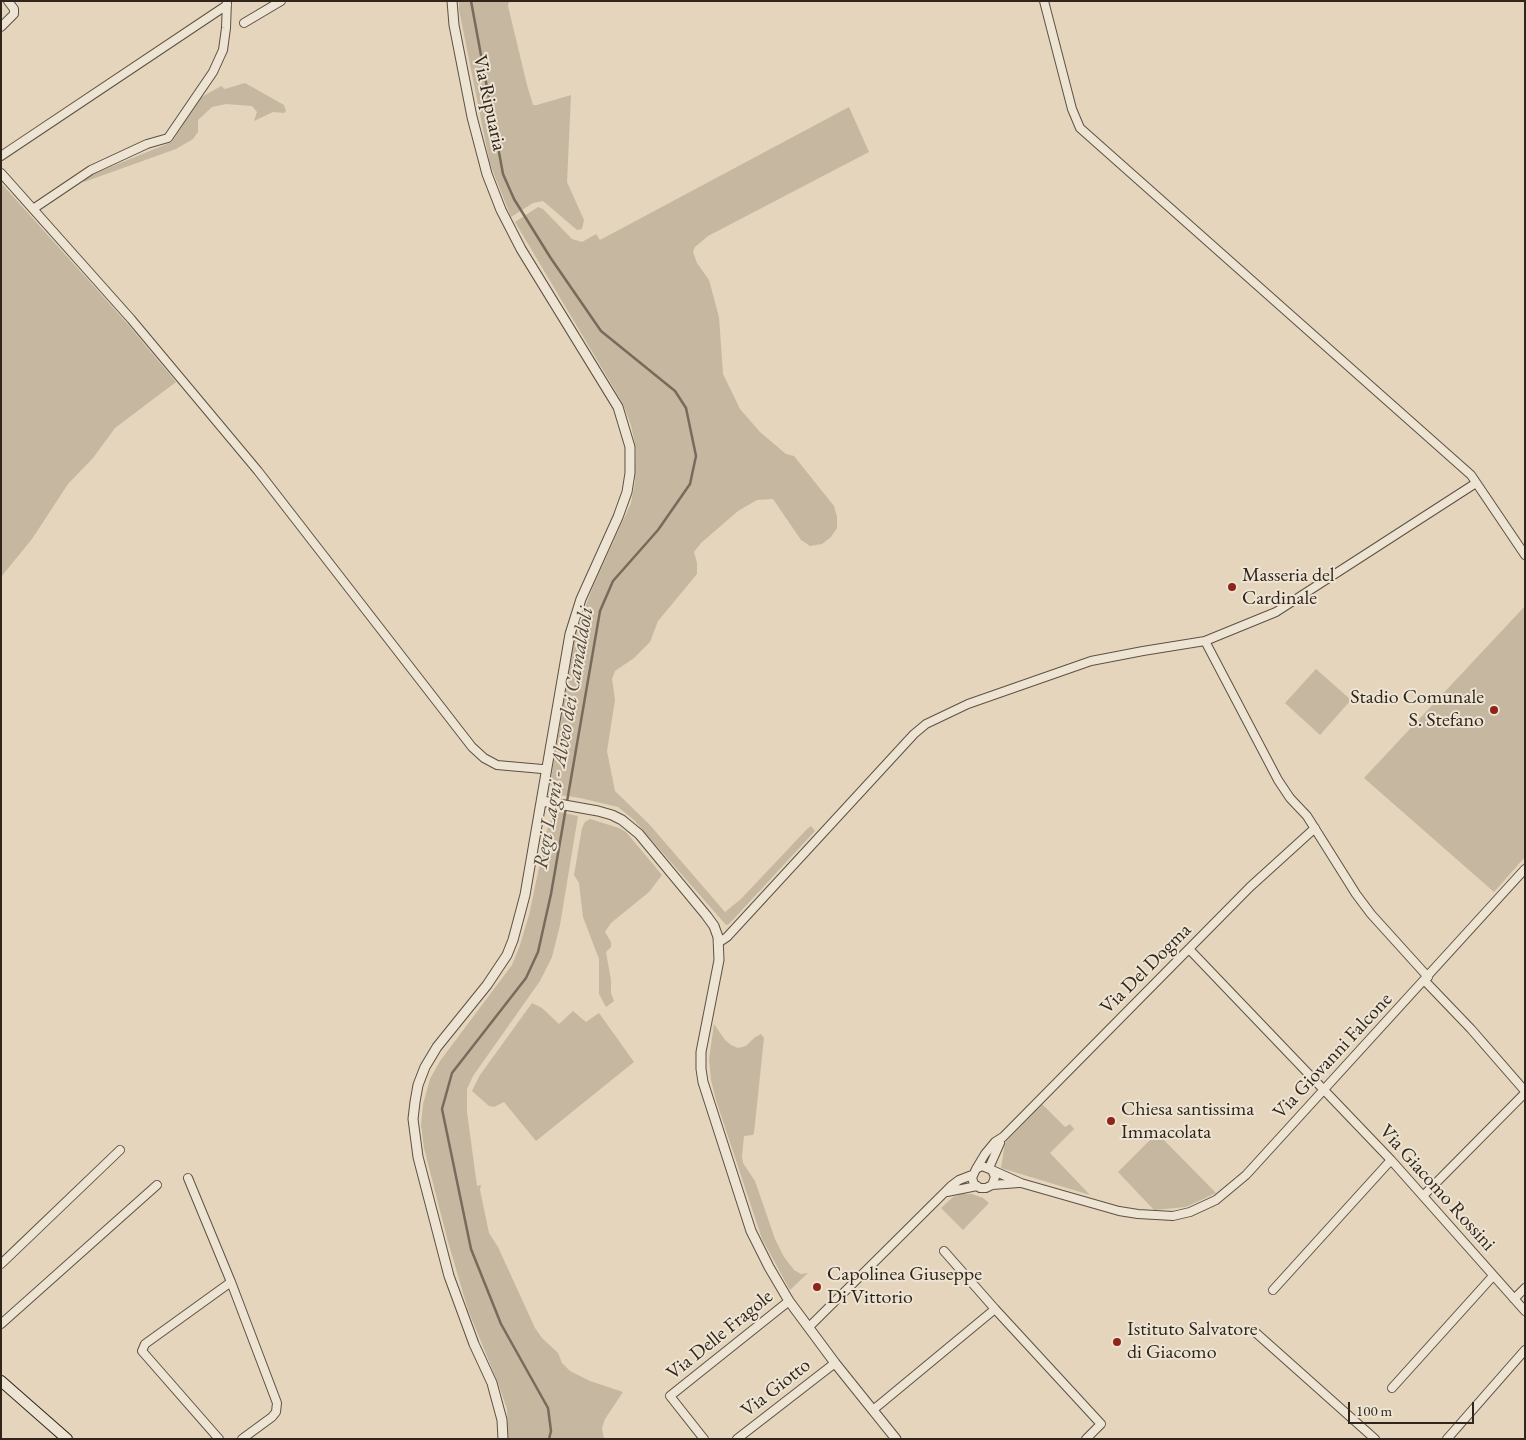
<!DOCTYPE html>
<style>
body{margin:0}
#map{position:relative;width:1526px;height:1440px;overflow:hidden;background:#e4d5bc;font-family:"EB Garamond",serif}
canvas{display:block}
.frame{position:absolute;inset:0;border:2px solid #31251b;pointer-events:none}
.scale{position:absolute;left:1348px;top:1402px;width:126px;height:22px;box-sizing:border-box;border:2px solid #31251b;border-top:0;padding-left:6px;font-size:15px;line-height:18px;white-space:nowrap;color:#31251b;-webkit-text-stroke:4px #ede4d3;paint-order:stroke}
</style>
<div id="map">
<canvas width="1526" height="1440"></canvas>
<div class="frame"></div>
<div class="scale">100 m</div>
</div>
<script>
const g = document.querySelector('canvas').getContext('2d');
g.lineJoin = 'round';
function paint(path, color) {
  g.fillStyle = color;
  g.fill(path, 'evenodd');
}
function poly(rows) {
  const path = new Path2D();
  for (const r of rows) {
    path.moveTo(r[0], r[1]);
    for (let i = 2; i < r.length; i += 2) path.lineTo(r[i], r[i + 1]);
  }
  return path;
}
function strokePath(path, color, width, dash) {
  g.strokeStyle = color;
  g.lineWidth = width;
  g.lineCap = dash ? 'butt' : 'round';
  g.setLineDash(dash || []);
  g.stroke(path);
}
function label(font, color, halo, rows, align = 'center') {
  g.font = font + ' "EB Garamond",serif';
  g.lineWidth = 4;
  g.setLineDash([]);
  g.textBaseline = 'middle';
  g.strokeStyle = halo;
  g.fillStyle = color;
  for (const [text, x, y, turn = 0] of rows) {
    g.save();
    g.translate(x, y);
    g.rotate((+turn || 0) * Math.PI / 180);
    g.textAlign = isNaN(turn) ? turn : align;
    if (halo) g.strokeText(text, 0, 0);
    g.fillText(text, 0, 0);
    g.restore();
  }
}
const green = poly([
 [459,1,509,1,508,6,527,85,533,105,537,105,571,95,567,182,584,220,582,229,577,230,543,201,533,203,511,217,490,164,459,10],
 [245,83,284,105,286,111,284,113,273,112,254,121,257,112,252,106,226,104,212,107,198,120,198,132,193,139,176,149,84,182,84,180,93,174,172,142,200,98,221,86,225,89],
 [849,107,869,152,708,236,695,247,693,252,697,263,709,280,719,317,723,374,740,409,760,432,786,454,794,456,834,506,837,517,837,528,831,537,822,544,810,546,801,540,773,499,757,500,738,511,701,543,694,552,697,563,697,574,658,621,650,642,634,658,615,671,612,679,615,700,607,751,615,791,649,824,725,912,741,899,807,829,811,826,815,831,729,924,726,925,634,820,618,807,580,798,560,795,550,784,575,635,593,586,631,503,635,482,636,449,631,425,622,402,515,222,538,207,543,209,572,239,582,242,596,234,600,240],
 [1,183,125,321,176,382,115,428,93,458,68,484,32,539,1,577],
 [1525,606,1525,857,1494,892,1364,778],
 [1316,669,1351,700,1320,735,1285,703],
 [559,812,578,816,560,925,552,957,540,981,473,1076,467,1089,467,1112,477,1186,481,1185,480,1190,489,1233,498,1247,535,1328,542,1338,558,1353,562,1363,570,1371,590,1381,623,1392,605,1419,602,1428,604,1439,508,1439,507,1409,498,1383,468,1310,447,1238,424,1148,421,1125,423,1104,430,1079,440,1061,512,965,520,945,529,915,547,830,550,821],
 [590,819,619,828,626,832,662,875,649,892,611,923,605,932,611,942,611,947,606,952,611,980,611,993,614,1001,606,1007,599,994,599,959,583,917,579,883,574,875,582,828,585,822],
 [532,1003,542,1008,559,1024,573,1011,586,1022,599,1013,634,1062,536,1141,504,1102,494,1107,489,1106,472,1091,480,1075],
 [714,1024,725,1040,731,1045,738,1048,746,1046,754,1038,761,1034,764,1038,754,1133,753,1135,744,1136,742,1156,743,1163,755,1181,775,1239,784,1257,794,1270,801,1274,808,1273,790,1290,762,1239,716,1100,711,1080,709,1059],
 [1042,1104,1065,1127,1070,1124,1074,1129,1050,1153,1090,1195,1001,1168,1005,1143],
 [1157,1133,1216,1193,1186,1207,1154,1210,1118,1172],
 [961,1194,972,1194,983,1198,989,1203,963,1230,941,1208,953,1197]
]);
const stream = poly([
 [471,1,503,174,514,199,550,257,601,331,675,391,686,408,696,456,690,484,658,530,613,581,600,611,551,894,538,952,526,978,452,1073,442,1109,471,1249,501,1324,548,1408,551,1431,549,1439]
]);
const minor = poly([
 [1044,1,1072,109,1080,128,1471,475,1525,555],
 [244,23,281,1],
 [1,27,14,14,14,9,8,1],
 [1,156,227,5],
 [1,173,131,319,258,471,472,747,484,758,497,765,542,769],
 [33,209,91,170,147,144,168,138,213,72,223,50,226,28,227,1],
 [1205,641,1278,780,1290,798,1307,816,1356,894,1371,914,1428,977],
 [718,943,727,937,914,734,926,724,968,704,1091,661,1143,651,1205,641,1276,612,1476,483],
 [1189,949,1391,1160,1525,1311],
 [1424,980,1471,1029,1525,1091],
 [989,1168,1000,1143],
 [976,1169,985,1154,995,1142,1003,1137,1250,887,1315,828],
 [992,1170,1021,1183,1119,1211,1138,1214,1173,1216,1190,1212,1216,1200,1246,1175,1525,869],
 [188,1178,231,1282,277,1403,276,1412,272,1417,242,1439],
 [992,1185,995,1177,992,1170,982,1166,976,1169,972,1178,974,1184,980,1188,986,1188,992,1185,1019,1183],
 [947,1192,977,1186],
 [1424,1195,1525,1093],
 [944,1251,995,1309,1101,1424,1086,1439],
 [1,1264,120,1150],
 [1273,1290,1391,1160],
 [1514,1299,1525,1288],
 [1,1324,157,1185],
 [809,1327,951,1186,959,1180,972,1175],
 [1255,1332,1375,1439],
 [1392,1388,1493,1276],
 [873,1410,995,1309],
 [219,1439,142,1351,145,1344,231,1282],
 [704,1439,670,1396,789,1301],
 [737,1439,835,1363],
 [1447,1439,1525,1350]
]);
const tertiary = poly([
 [452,1,454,25,472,117,487,174,501,210,521,249,618,407,630,447,630,473,627,492,618,517,581,599,570,634,525,895,513,940,507,955,487,985,437,1047,425,1067,418,1085,415,1102,413,1119,418,1157,449,1276,474,1344,492,1383,502,1420,503,1439],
 [542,801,598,811,612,815,622,820,639,834,706,915,714,926,718,937,719,960,701,1052,701,1069,703,1082,751,1231,769,1267,789,1301,835,1363,896,1439]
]);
const secondary = poly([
 [1,1381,67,1439]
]);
const markers = [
 [1232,587,5,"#8f2418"],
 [1494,710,5,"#8f2418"],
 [1111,1121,5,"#8f2418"],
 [817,1287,5,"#8f2418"],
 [1117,1342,5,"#8f2418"]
];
const streetNames = [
 ["Via Ripuaria",489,103,78],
 ["Via Del Dogma",1146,969,-45],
 ["Via Giovanni Falcone",1333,1056,-47],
 ["Via Giacomo Rossini",1437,1188,48],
 ["Via Delle Fragole",720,1335,-39],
 ["Via Giotto",776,1388,-38]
];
const poiNames = [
 ["Masseria del",1242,576],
 ["Cardinale",1242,599],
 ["Stadio Comunale",1484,698,"right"],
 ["S. Stefano",1484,721,"right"],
 ["Chiesa santissima",1121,1110],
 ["Immacolata",1121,1133],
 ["Capolinea Giuseppe",827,1275],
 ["Di Vittorio",827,1298],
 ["Istituto Salvatore",1127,1330],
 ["di Giacomo",1127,1353]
];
const waterNames = [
 ["Regi Lagni - Alveo dei Camaldoli",564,738,-80]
];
paint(green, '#c6b7a1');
strokePath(stream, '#786b5b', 2.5);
strokePath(minor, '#5e5143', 10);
strokePath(tertiary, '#5e5143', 11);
strokePath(secondary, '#31251b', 12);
strokePath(minor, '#ede4d3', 8);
strokePath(tertiary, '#ede4d3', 9);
strokePath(secondary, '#ede4d3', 10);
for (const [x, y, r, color] of markers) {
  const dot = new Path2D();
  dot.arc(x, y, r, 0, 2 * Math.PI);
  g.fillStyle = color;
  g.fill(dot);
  strokePath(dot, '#ede4d3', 2);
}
label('20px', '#31251b', '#ede4d3', streetNames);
label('20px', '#31251b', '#ede4d3', poiNames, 'left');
label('italic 21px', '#54483b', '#ede4d3', waterNames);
</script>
